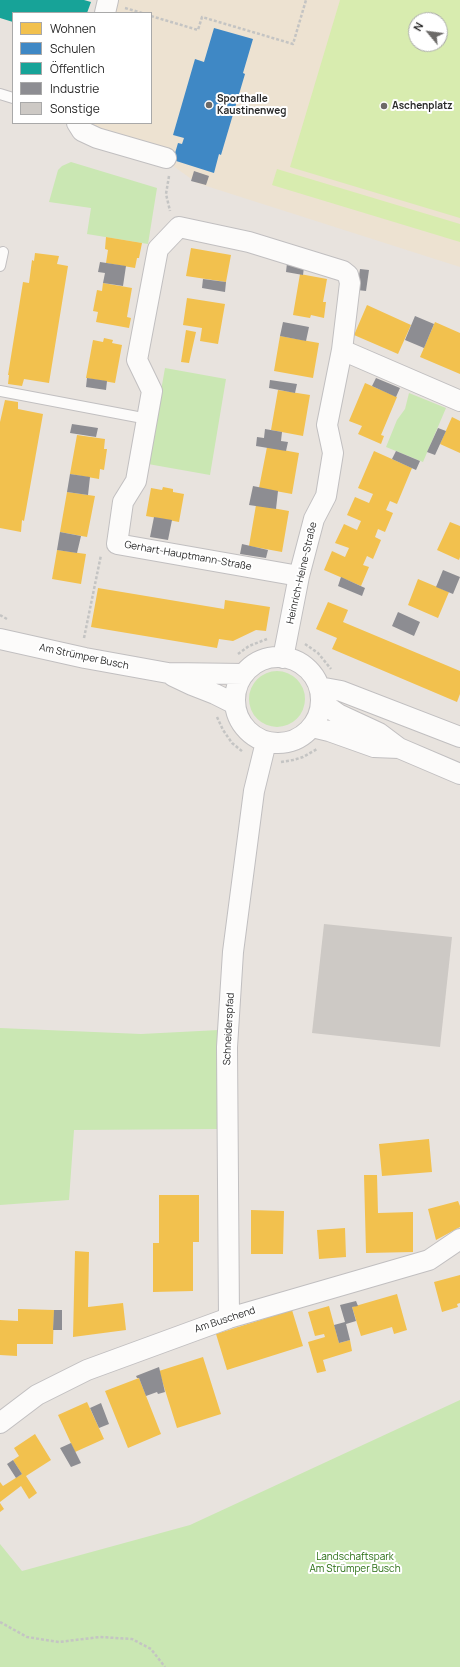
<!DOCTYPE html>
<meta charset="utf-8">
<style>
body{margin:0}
#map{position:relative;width:460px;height:1667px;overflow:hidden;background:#e8e3de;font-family:Manrope,sans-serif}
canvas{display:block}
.legend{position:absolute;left:12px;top:12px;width:140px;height:112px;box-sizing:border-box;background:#fff;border:1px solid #a9a9a9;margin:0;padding:5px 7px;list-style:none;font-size:12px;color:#292929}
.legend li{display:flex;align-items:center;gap:8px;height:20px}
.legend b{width:20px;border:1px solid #a9a9a9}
.north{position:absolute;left:408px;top:12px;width:40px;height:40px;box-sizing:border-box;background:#fff;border:1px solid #a9a9a9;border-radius:50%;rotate:299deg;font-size:11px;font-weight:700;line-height:16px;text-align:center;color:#292929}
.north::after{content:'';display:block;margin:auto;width:14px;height:18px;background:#6c6a68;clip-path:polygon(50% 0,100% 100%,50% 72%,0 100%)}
</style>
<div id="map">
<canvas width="460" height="1667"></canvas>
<ul class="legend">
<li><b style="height:11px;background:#f2c14e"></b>Wohnen</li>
<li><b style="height:11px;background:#3f88c5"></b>Schulen</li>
<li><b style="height:11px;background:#17a398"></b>Öffentlich</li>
<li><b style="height:11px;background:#8d8d92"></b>Industrie</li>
<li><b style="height:11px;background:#cdc9c5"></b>Sonstige</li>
</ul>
<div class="north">N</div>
</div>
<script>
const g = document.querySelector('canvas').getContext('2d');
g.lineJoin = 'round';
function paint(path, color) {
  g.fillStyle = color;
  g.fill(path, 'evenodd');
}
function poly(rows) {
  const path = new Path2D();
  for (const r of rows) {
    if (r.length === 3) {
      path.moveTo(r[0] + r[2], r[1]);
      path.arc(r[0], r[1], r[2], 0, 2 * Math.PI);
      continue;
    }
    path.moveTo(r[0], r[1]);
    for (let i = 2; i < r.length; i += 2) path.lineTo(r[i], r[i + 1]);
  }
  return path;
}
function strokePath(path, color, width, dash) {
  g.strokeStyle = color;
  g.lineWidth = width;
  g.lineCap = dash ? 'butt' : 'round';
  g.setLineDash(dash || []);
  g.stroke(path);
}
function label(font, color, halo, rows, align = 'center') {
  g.font = font + ' Manrope,sans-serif';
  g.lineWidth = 4;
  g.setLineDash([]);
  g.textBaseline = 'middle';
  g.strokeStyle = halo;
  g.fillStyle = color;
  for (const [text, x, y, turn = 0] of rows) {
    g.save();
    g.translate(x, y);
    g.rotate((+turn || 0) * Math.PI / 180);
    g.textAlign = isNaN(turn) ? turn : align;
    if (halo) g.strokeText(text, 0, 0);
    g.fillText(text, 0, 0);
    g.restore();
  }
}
const education = poly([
 [117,0,460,0,460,267,197,183,148,148,84,123,151,123,151,13,113,13],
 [416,20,440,20,440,44,416,44]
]);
const green = poly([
 [71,162,157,188,148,244,87,234,91,208,49,202,58,170,62,166],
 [165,368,226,379,210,475,148,464],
 [409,393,446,408,423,462,386,447,397,420,405,409],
 [277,699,28],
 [0,1028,141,1034,219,1030,217,1129,74,1130,69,1200,0,1205],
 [460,1400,460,1667,0,1667,0,1544,22,1571,190,1525]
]);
const pitch = poly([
 [340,0,460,0,460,218,290,167],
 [416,20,440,20,440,44,416,44],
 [277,169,460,224,460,242,272,185]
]);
const homes = poly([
 [106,237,142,243,139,258,137,258,135,268,106,263,108,250,105,249],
 [191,248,231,255,226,282,186,276],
 [35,253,59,256,57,264,68,266,49,383,24,379,22,386,8,384,9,375,8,375,23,282,29,283,32,260,34,261],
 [300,274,327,279,323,302,326,302,324,318,311,315,310,318,293,315],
 [103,283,132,288,127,317,131,318,129,328,96,322,98,312,93,311,97,290,102,291],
 [187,298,225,304,218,344,200,341,202,328,183,325],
 [367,305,411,325,398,354,354,335],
 [435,322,460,333,460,374,420,357],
 [186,330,196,332,189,363,181,362],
 [280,336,319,343,313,378,274,371],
 [104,338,113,340,112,343,122,345,115,383,86,378,93,340,103,342],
 [365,383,397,397,381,435,384,436,381,444,358,434,362,426,349,421],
 [278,390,310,395,303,436,271,430],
 [5,400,18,402,18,409,43,414,24,521,22,520,21,532,0,528,0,422],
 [452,417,460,421,460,453,440,444],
 [77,435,105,439,104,449,107,449,104,470,100,469,99,479,70,474],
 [267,447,299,453,292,494,259,488],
 [374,451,412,468,397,504,390,501,386,510,393,513,385,532,378,529,375,537,381,540,373,559,367,556,363,565,369,567,361,586,324,570,332,551,345,557,349,548,335,543,344,524,357,530,361,521,347,515,355,497,369,503,373,494,358,488],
 [163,487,173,489,173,492,184,494,179,522,146,516,151,488,162,490],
 [67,492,95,496,87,537,60,532],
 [256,505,289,511,282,552,249,546],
 [450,522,460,526,460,557,459,560,437,550],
 [57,550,86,554,81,584,52,579],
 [418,579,449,592,438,618,408,605],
 [98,588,224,609,225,600,270,607,266,631,256,630,233,641,219,639,217,648,91,627],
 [328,602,348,610,343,622,460,671,460,694,457,702,332,649,337,638,316,629],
 [429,1139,432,1172,382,1176,379,1144],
 [364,1175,377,1175,378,1213,413,1212,413,1252,366,1253],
 [159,1195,199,1195,199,1242,193,1242,193,1291,153,1292,153,1243,159,1243],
 [458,1201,460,1206,460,1227,436,1240,428,1209],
 [251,1210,284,1211,283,1254,251,1254],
 [345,1228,346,1257,319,1259,317,1230],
 [75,1251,89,1252,88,1307,123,1303,126,1330,73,1337],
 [460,1275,460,1303,457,1304,458,1307,442,1312,434,1282],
 [397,1294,407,1330,394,1334,392,1327,361,1336,352,1307],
 [329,1306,339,1343,350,1340,352,1351,323,1360,326,1371,317,1373,308,1342,325,1337,324,1334,315,1336,308,1312],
 [18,1309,54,1310,53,1344,17,1344,17,1356,0,1355,0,1320,18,1321],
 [292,1310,303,1346,227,1370,216,1334],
 [203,1357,221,1414,177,1428,159,1371],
 [139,1378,161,1434,128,1448,105,1391],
 [87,1402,104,1439,75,1452,58,1415],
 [35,1434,51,1460,26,1476,37,1493,29,1499,21,1486,0,1502,0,1482,3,1486,22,1474,13,1460,19,1456,14,1448],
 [0,1503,4,1509,0,1512]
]);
const schools = poly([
 [214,28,253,39,243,73,245,74,221,155,219,154,214,173,173,160,178,143,182,144,184,138,173,135,195,59,204,62]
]);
const public = poly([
 [0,0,84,0,91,2,87,13,13,13,13,22,0,18]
]);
const industry = poly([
 [194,171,209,176,206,185,191,181],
 [100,262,126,266,123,286,103,283,105,273,98,272],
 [287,263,304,267,303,275,286,272],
 [360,269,369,270,366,291,357,290],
 [203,279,226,282,225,292,202,288],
 [415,316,434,324,424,348,405,340],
 [283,322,309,327,306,341,280,336],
 [87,378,107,381,106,390,86,387],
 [376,378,400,388,396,397,372,386],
 [270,380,297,384,295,393,269,388],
 [72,424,98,428,96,437,70,433],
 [438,428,446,431,435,455,427,452],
 [265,429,282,432,281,441,288,442,286,451,256,446,257,437,264,438],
 [396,451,420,461,416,470,392,459],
 [70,474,90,477,88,495,67,492],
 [253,486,278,491,276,509,249,505],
 [154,517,172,520,168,540,150,537],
 [60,532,81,536,77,553,57,550],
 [242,544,268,550,266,558,240,554],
 [443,570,460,577,453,594,436,587],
 [341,577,365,588,362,596,338,586],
 [398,612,420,622,414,636,392,626],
 [356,1301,358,1306,352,1307,356,1321,346,1324,350,1340,339,1343,334,1325,345,1322,340,1305],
 [54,1310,62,1310,62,1330,53,1330],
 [159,1367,165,1392,158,1394,157,1392,146,1396,139,1378,137,1378,136,1376],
 [101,1403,109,1424,99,1428,90,1408],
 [71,1443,81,1463,71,1467,60,1448],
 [13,1460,22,1474,16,1478,7,1464]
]);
const building = poly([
 [324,924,452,937,440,1047,312,1033]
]);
const path = poly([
 [125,8,142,13],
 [151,16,198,30,202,17,293,44,306,0],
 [169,176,166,194,170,211],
 [0,615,7,619],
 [84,638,101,555],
 [305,644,318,653,331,669],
 [238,654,249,646,267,639],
 [217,717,223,730,232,743,243,752],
 [281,762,293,760,303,757,317,749],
 [0,1622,27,1637,59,1642,100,1637,132,1639,151,1649,165,1667]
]);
const lane = poly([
 [0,94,13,98],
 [0,266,3,252],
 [0,391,148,419]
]);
const street = poly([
 [105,13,108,0],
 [77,123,82,131,97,138,166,158],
 [299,576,117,544,123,502,136,481,152,391,137,360,158,249,179,227,249,242,343,271,348,275,350,283,342,350],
 [0,639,85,658,168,673,244,674],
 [278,700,43],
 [283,658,299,576,314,519,326,496,333,453,327,425,342,350,460,401],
 [173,676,192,685,215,694,235,704],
 [319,687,341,691,460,737],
 [312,727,329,731,374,747,399,748,379,733,338,714,321,702],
 [399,748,460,774],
 [229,1318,227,1047,233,952,254,791,266,742],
 [0,1423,37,1395,87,1370,229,1318,429,1260,460,1239]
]);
const markers = [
 [209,105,4,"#6c6a68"],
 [384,106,4,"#6c6a68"]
];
const poiNames = [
 ["Sporthalle",217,99],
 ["Kaustinenweg",217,111],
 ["Aschenplatz",392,106]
];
const streetNames = [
 ["Gerhart-Hauptmann-Straße",188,556,10],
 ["Heinrich-Heine-Straße",302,573,-77],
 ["Am Strümper Busch",84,657,12],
 ["Schneiderspfad",229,1029,-87],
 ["Am Buschend",225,1320,-18]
];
const parkNames = [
 ["Landschaftspark",355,1557],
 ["Am Strümper Busch",355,1569]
];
paint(education, '#ede2d1');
paint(green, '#cae7b3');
paint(pitch, '#d8ecaf');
paint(homes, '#f2c14e');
paint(schools, '#3f88c5');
paint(public, '#17a398');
paint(industry, '#8d8d92');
paint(building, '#cdc9c5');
strokePath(lane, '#c1bfc0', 12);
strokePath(street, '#c1bfc0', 22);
strokePath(path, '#c4c4c3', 2.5, [3, 2]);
strokePath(lane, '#fcfbfa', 10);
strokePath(street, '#fcfbfa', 20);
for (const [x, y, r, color] of markers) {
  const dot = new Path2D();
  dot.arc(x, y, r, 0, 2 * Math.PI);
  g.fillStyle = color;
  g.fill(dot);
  strokePath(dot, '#fff', 1.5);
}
label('bold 10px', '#292929', '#fff', poiNames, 'left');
label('10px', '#292929', '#fff', streetNames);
label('10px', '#286e11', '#fff', parkNames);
</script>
